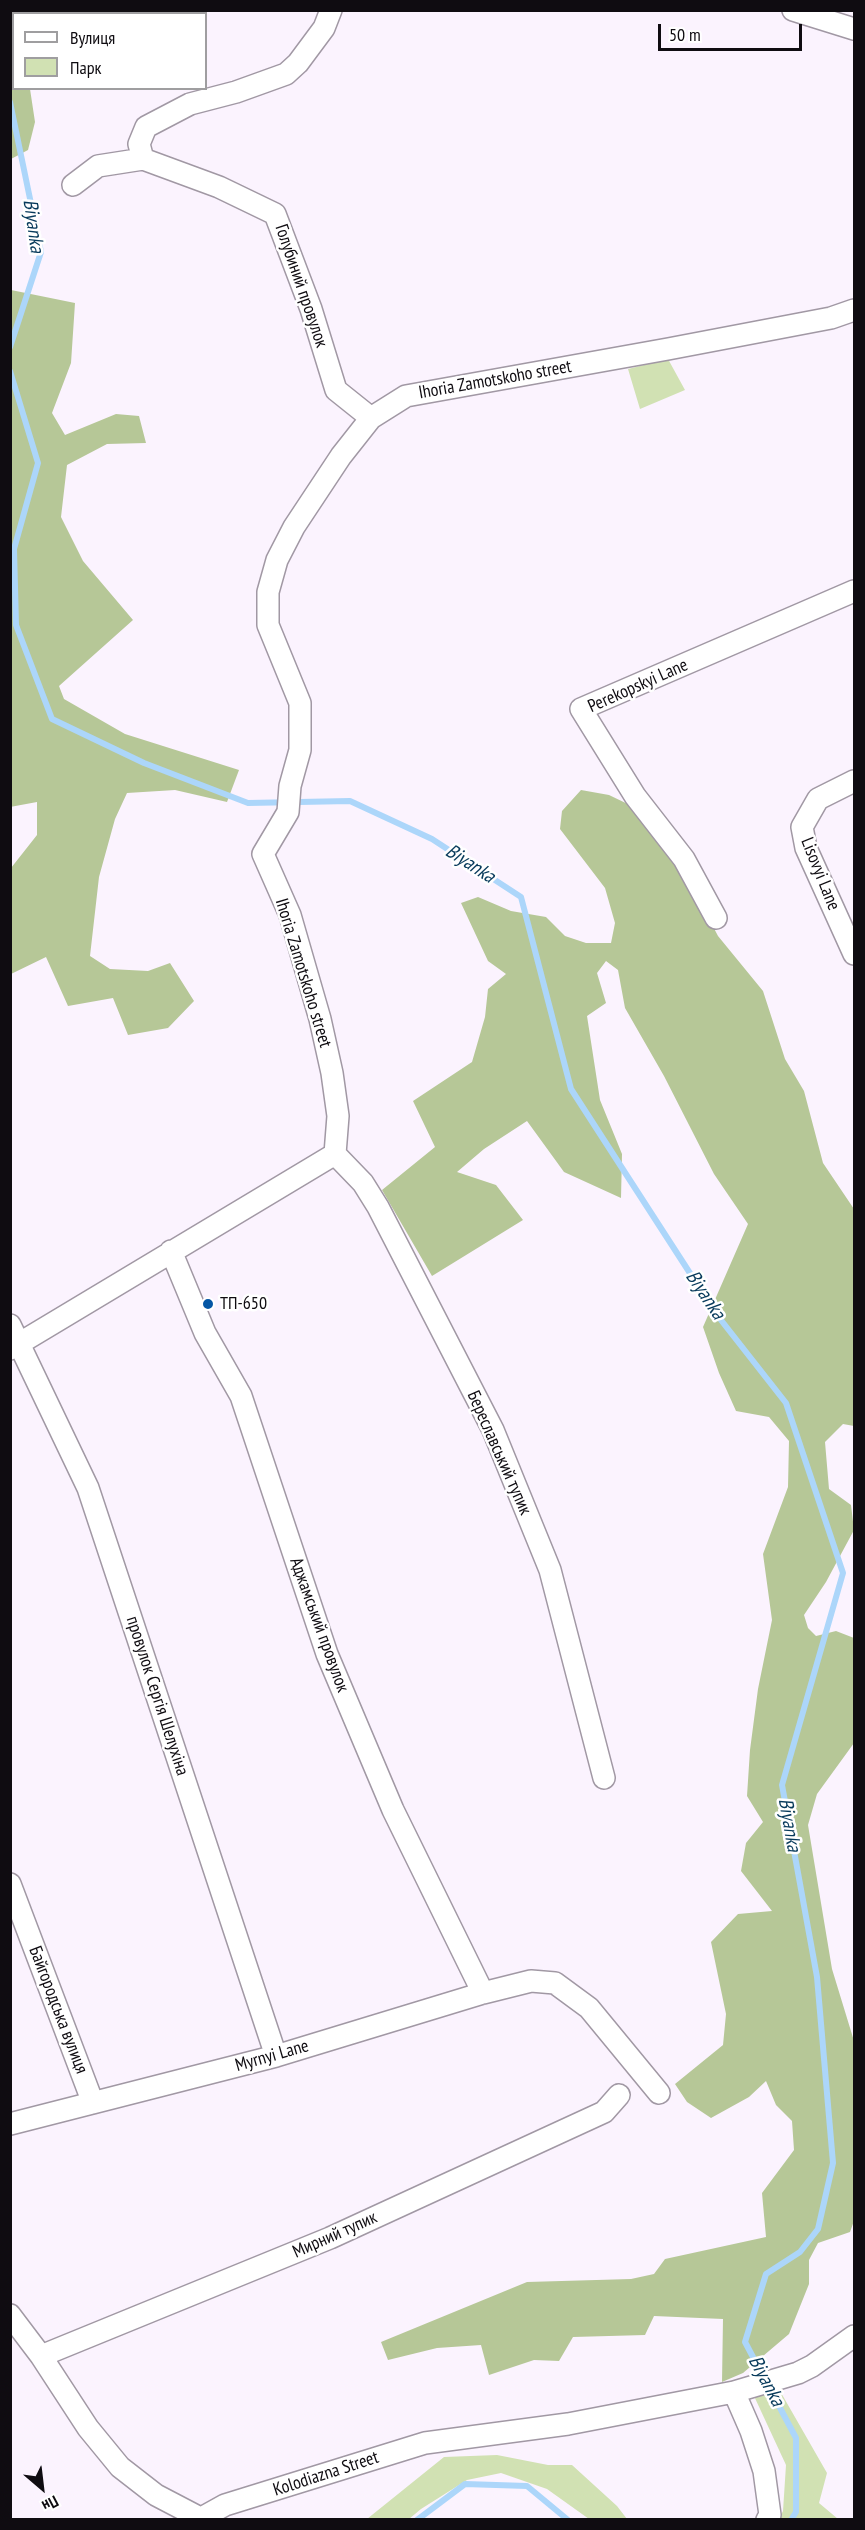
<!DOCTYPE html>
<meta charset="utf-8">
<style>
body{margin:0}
#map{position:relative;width:865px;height:2530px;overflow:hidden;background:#fbf3fe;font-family:"PT Sans Narrow",sans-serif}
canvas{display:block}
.frame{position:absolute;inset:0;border:12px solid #0f0c11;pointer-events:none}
.legend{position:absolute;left:12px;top:12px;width:195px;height:78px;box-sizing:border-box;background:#fff;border:2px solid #9f9ea0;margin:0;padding:8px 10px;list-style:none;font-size:18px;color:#0f0c11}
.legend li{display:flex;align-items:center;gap:12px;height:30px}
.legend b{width:30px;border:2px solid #9f9ea0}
.north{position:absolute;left:12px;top:2458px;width:60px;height:60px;-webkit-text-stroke:4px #fff;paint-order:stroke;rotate:152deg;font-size:16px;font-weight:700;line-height:24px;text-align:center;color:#0f0c11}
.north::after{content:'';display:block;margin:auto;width:21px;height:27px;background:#0f0c11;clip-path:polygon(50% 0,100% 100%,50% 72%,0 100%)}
.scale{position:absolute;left:658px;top:24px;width:144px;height:27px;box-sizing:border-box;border:3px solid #0f0c11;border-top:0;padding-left:8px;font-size:18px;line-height:21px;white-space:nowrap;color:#0f0c11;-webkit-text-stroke:4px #fff;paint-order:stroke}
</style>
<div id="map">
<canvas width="865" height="2530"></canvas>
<div class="frame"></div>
<ul class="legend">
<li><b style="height:8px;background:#fff"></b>Вулиця</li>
<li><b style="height:16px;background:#d1e1b3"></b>Парк</li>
</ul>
<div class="north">Пн</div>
<div class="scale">50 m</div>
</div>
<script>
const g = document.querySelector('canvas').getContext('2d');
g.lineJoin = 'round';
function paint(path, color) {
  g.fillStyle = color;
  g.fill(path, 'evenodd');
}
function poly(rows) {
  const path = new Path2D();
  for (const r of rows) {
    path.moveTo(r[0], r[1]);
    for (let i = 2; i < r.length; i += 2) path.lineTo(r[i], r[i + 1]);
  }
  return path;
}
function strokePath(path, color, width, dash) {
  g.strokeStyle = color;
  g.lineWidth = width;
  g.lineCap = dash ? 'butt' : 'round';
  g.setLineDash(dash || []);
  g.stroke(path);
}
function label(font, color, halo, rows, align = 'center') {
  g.font = font + ' "PT Sans Narrow",sans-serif';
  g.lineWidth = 5;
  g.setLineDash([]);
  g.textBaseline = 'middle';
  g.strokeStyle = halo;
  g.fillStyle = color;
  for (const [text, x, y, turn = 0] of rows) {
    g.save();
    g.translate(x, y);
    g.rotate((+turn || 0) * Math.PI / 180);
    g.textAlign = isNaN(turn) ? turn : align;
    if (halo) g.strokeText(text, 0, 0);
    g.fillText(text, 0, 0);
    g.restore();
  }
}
const green = poly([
 [668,359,685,390,640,409,628,369],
 [780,2391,827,2473,819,2503,838,2519,779,2519,783,2511,786,2465,754,2396],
 [497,2455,548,2465,572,2465,617,2506,627,2519,589,2519,547,2489,501,2473,467,2480,421,2509,409,2519,367,2519,444,2457]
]);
const forest = poly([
 [50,11,62,13,14,14,14,88,30,89,35,122,28,150,11,159,11,11],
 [11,290,75,303,71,363,52,413,65,435,116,414,139,416,146,443,107,444,67,465,61,517,83,561,133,620,59,686,64,699,125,734,239,770,227,802,175,790,127,793,115,819,99,877,90,956,110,969,148,971,170,963,194,1001,168,1028,128,1035,113,998,68,1006,46,957,11,974,11,868,37,835,37,802,10,807],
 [581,790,609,795,636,808,676,856,718,936,763,991,785,1059,804,1091,823,1163,854,1209,854,1426,843,1424,825,1442,829,1489,851,1505,854,1530,826,1582,804,1615,808,1628,816,1636,836,1631,854,1638,854,1743,817,1794,808,1825,832,1969,854,2041,854,2221,850,2232,818,2243,809,2260,809,2284,789,2334,743,2373,722,2382,723,2319,654,2316,645,2335,573,2337,559,2361,534,2360,489,2375,481,2345,437,2348,388,2360,381,2342,527,2282,631,2279,654,2274,665,2259,766,2237,762,2193,794,2150,792,2121,776,2105,766,2081,749,2097,711,2118,687,2102,675,2084,723,2045,726,2014,711,1942,738,1914,772,1911,741,1871,746,1843,763,1822,747,1796,750,1750,758,1689,772,1620,763,1554,788,1487,789,1441,769,1417,736,1411,719,1373,703,1327,748,1224,714,1174,664,1076,625,1008,618,970,606,961,597,973,606,1003,587,1016,600,1100,622,1154,621,1198,564,1172,527,1121,484,1149,457,1172,496,1185,523,1220,432,1276,382,1190,435,1147,413,1101,472,1062,485,1017,488,989,506,974,488,961,461,903,478,897,511,911,546,917,565,936,586,943,611,943,615,923,605,888,560,829,562,811]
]);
const stream = poly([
 [20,14,22,10],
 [10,29,14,24],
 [10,102,41,252,10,347],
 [10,371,38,463,14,549,16,625,52,719,144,763,248,803,350,801,432,839,521,897,571,1089,717,1315,786,1403,843,1573,782,1785,817,1977,833,2163,818,2229,800,2252,766,2274,745,2342,796,2438,796,2512,791,2520],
 [417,2520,465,2484,527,2486,568,2520]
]);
const minor = poly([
 [793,10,854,29],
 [143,159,139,144,146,127,190,104,236,92,286,74,298,63,324,28,331,10],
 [73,185,98,166,143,159,219,187,275,214,311,309,336,390,371,418],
 [854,781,818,799,802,827,806,848,854,954],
 [716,918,684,859,635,796,581,709,854,591],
 [335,1154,363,1183,378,1207,493,1430,550,1570,604,1778],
 [171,1251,205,1333,241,1396,327,1654,393,1810,483,1993],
 [10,1325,88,1488,276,2056],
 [10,1349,335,1154,338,1116,332,1073,320,1019,290,915,263,854,288,812,290,786,300,750,300,703,268,625,268,592,277,560,294,527,341,456,371,418,406,396,668,349,831,318,854,310],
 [10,1884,93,2103],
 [10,2124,276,2056,483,1993,531,1981,555,1983,589,2008,659,2093],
 [10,2315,41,2356,88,2428,120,2467,156,2495,200,2518],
 [41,2356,330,2238,604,2112,619,2095],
 [734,2392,751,2431,764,2471,770,2515,767,2520],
 [198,2520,225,2505,425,2443,568,2424,734,2392,798,2373,812,2366,854,2336]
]);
const markers = [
 [208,1304,6,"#0556a5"]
];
const streetNames = [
 ["Голубиний провулок",301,286,71],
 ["Ihoria Zamotskoho street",495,380,-10],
 ["Perekopskyi Lane",638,686,-24],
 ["Lisovyi Lane",820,874,68],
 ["Ihoria Zamotskoho street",303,973,73],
 ["Береславський тупик",499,1453,66],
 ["Аджамський провулок",319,1625,70],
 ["провулок Сергія Шелухіна",157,1696,72],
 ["Байгородська вулиця",58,2010,69],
 ["Myrnyi Lane",272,2056,-16],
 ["Мирний тупик",335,2235,-24],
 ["Kolodiazna Street",326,2474,-18]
];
const poiNames = [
 ["ТП-650",220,1304]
];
const waterNames = [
 ["Biyanka",33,226,82],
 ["Biyanka",470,864,33],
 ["Biyanka",705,1295,56],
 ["Biyanka",789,1825,80],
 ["Biyanka",766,2381,62]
];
paint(green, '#d1e1b3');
paint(forest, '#b6c797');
strokePath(stream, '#acd6fa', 6);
strokePath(minor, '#a198a4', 24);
strokePath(minor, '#fff', 21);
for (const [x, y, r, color] of markers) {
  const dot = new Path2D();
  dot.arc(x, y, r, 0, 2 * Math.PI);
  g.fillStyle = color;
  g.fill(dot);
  strokePath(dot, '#fff', 2);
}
label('18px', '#0f0c11', '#fff', streetNames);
label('18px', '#0f0c11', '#fff', poiNames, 'left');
label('italic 20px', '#073a5b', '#fff', waterNames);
</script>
